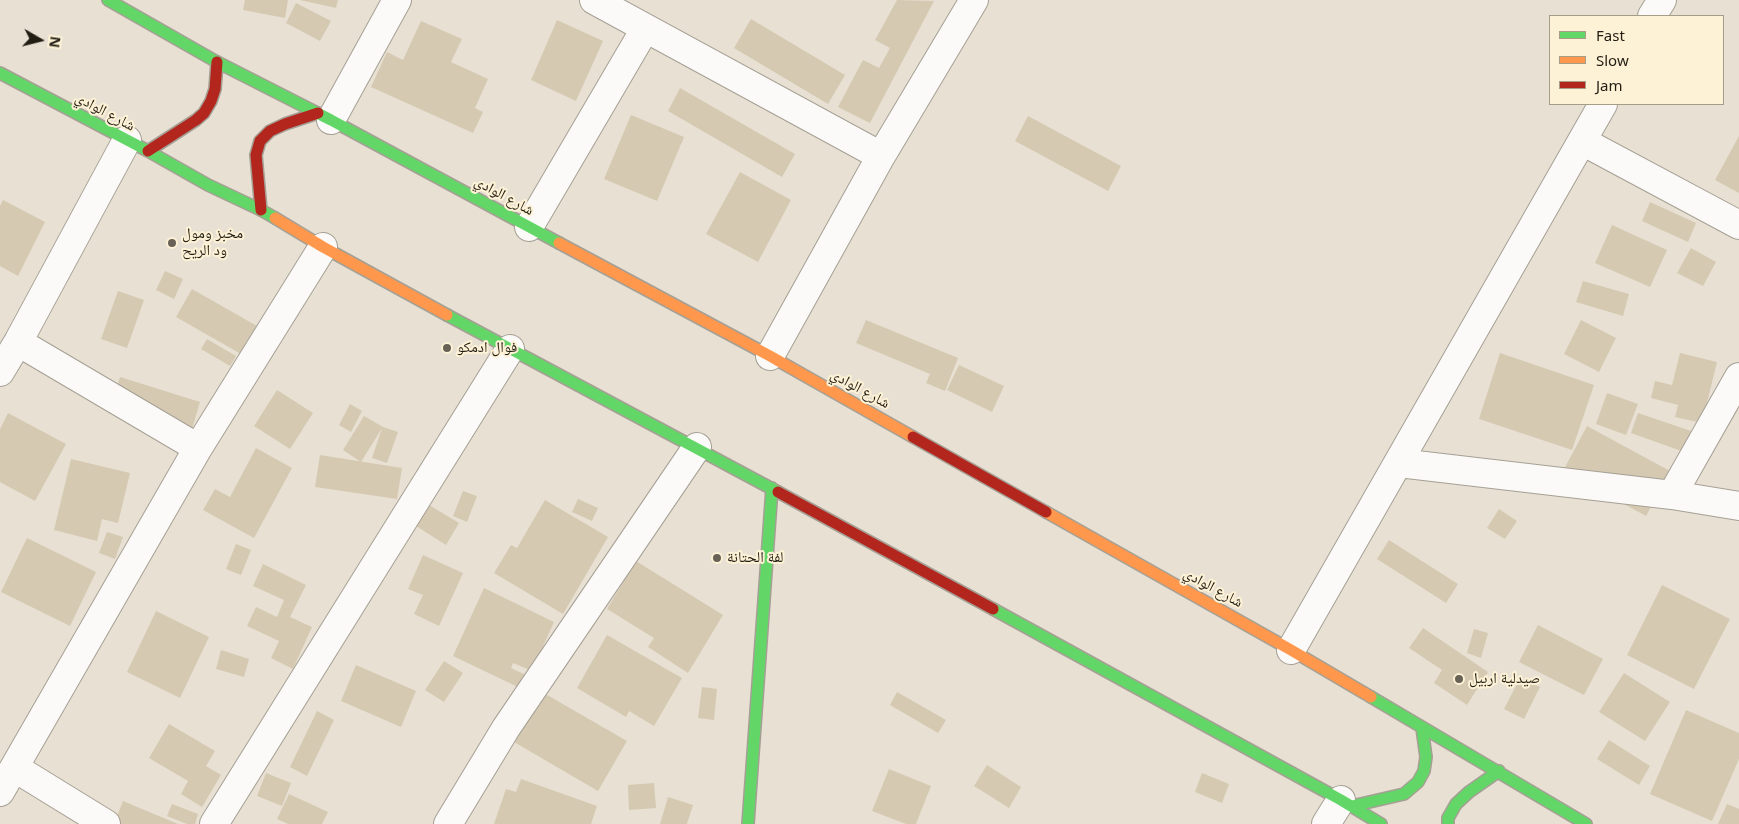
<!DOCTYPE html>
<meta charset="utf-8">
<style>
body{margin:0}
#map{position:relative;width:1739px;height:824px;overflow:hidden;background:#e8e0d2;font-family:"Noto Sans",sans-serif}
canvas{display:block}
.legend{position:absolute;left:1549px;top:15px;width:175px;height:90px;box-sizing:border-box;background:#fef2d6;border:1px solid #a69d88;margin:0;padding:6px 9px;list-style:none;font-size:15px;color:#211d13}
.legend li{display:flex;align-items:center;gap:10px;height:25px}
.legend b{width:25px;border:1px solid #a69d88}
.north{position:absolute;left:15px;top:15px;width:50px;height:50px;-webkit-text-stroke:4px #fef2d6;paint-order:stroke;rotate:98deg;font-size:14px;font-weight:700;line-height:20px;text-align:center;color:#211d13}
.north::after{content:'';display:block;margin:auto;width:18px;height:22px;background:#211d13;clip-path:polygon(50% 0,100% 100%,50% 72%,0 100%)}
</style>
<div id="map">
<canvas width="1739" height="824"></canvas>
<ul class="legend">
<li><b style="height:6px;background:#63d668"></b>Fast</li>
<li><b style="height:6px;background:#ff974d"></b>Slow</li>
<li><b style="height:6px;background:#b3261e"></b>Jam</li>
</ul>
<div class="north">N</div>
</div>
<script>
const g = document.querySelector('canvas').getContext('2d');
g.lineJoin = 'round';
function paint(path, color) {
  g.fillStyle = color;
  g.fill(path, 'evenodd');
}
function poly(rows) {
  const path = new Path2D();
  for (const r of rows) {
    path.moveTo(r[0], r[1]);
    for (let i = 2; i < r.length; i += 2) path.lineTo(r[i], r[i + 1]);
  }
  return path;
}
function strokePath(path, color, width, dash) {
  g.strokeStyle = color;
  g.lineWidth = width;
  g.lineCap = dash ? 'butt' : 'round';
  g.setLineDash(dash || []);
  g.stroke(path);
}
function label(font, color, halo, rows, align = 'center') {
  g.font = font + ' "Noto Sans","Noto Naskh Arabic",sans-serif';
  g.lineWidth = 4;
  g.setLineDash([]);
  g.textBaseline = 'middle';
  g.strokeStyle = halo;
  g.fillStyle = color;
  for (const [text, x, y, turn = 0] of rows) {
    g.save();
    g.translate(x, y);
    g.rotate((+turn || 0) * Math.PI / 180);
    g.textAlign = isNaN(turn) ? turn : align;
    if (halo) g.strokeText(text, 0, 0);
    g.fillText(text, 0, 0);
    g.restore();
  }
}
const building = poly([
 [245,0,288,0,285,18,243,10],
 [300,0,338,0,336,8],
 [897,0,934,1,870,123,838,107,863,60,879,68,890,48,875,40],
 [296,3,331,21,320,41,286,23],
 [751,19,845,75,828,104,734,48],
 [557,20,603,41,576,101,531,80],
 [421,21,462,39,451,62,488,79,475,108,483,112,473,133,371,87,387,52,403,60],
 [680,88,795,154,782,177,668,111],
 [631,115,684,137,657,201,604,179],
 [1028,116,1121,166,1108,191,1015,141],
 [1739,136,1739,193,1715,180],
 [740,172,791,200,758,262,706,234],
 [3,200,45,222,18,276,0,266,0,206],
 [1650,202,1696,223,1688,242,1642,221],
 [1612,225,1667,250,1650,287,1595,263],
 [1691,248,1716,262,1703,286,1677,273],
 [165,271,183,279,174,299,156,290],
 [1583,281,1629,294,1623,316,1576,302],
 [192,289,257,326,241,354,176,317],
 [118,291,144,300,127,348,101,339],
 [866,320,958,358,945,391,926,383,930,374,856,343],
 [1581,320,1616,338,1599,372,1564,354],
 [207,339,236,356,230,366,201,349],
 [1500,353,1594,385,1572,450,1479,419],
 [1680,353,1717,362,1702,423,1675,417,1678,405,1651,398,1655,381,1672,385],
 [959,365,1004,386,992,412,947,390],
 [120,377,200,402,189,439,108,413],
 [277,390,313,413,290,449,254,426],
 [1607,393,1638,404,1626,435,1596,424],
 [350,404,362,411,351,432,339,425],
 [8,413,66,444,35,501,0,482,0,429],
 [1638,413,1694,432,1687,453,1631,433],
 [364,416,383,427,398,432,387,463,372,458,382,428,361,462,343,450],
 [1587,426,1670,471,1646,516,1563,471],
 [256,448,292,468,254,538,203,510,215,489,230,497],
 [320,455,402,468,397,499,315,487],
 [71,459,130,473,118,523,102,519,97,541,54,530],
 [463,491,477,496,467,522,453,516],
 [578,499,598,508,592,521,572,512],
 [545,500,608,537,563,614,494,573,511,545,517,548],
 [429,505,459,523,446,545,416,526],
 [1499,509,1517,521,1505,539,1487,528],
 [107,532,123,537,115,559,99,553],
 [27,538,96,572,70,626,1,592],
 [1389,540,1458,584,1446,603,1377,559],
 [236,544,251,550,241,575,226,569],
 [423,555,463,573,439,626,414,614,423,595,408,589],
 [636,561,723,615,688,673,648,647,654,638,607,609],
 [263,564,306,585,290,617,312,627,293,669,271,658,279,641,247,626,256,607,277,617,284,600,253,586],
 [1662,585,1730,619,1694,689,1627,655],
 [484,588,554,622,532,671,513,663,511,668,528,676,522,689,453,656],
 [156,611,209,637,180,698,127,672],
 [1538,625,1603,659,1584,695,1519,662],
 [1423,628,1488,672,1467,705,1434,683,1442,670,1409,648],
 [1474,629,1488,633,1481,658,1467,653],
 [607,635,682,678,654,726,629,711,626,717,577,688],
 [221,650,249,659,244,677,216,669],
 [444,661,463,673,444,702,425,690],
 [356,665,416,691,401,727,341,701],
 [1624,673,1670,702,1645,741,1599,712],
 [1520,678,1540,687,1524,719,1504,709],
 [702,687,717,689,714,720,698,718],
 [542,692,627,741,598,791,514,742],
 [897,692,946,720,938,733,890,705],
 [1686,710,1739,733,1739,759,1712,821,1650,794],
 [317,711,334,720,307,776,290,767],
 [169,724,215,751,206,766,221,775,202,807,181,794,188,781,149,758],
 [1609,740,1650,766,1639,785,1597,759],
 [987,765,1021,787,1009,808,974,786],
 [889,769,931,786,916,824,906,824,872,811],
 [266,773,291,783,282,806,257,796],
 [1202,773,1229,784,1222,803,1195,792],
 [521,779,597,806,591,824,494,824,506,789,516,792],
 [654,783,656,808,629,810,628,785],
 [289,794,328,812,322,824,288,824,277,819],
 [668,797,693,805,687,824,660,824],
 [123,801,178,824,114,824],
 [172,804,198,814,195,824,187,824,167,816],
 [1727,804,1739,809,1739,824,1718,824]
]);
const street = poly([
 [594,0,881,156],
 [1652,16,1662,0],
 [331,120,397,0],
 [1582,141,1739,225],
 [529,227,645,29],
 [18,342,198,448],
 [770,356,881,156,974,0],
 [0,372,18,342,127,140],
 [1399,463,1672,495,1739,506],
 [1672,495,1739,377],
 [1291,650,1603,104],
 [15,768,106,824],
 [0,792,198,448,323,247],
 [214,824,510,349],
 [448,824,506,728,697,447],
 [1326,824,1341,800]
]);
const fast = poly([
 [108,0,217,62,331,120,559,243],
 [0,73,148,151,208,185,261,210,275,218],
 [447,315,778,492],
 [993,609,1341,800,1381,824],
 [1371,697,1586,824],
 [1352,806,1404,794,1418,782,1424,771,1426,757,1422,728],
 [748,824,772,488],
 [1448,824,1448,818,1456,804,1469,792,1499,771]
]);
const slow = poly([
 [275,218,323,247,447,315],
 [559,243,770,356,913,437],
 [1046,512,1291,650,1371,697]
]);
const jam = poly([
 [148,151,196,120,204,113,211,101,215,89,217,62],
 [261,210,256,155,260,141,270,131,285,124,318,113],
 [913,437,1046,512],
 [778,492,993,609]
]);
const markers = [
 [172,243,5,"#676156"],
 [447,348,5,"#676156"],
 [717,558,5,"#676156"],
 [1459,679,5,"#676156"]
];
const streetNames = [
 ["شارع الوادي",105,112,28],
 ["شارع الوادي",504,196,29],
 ["شارع الوادي",860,389,29],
 ["شارع الوادي",1213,588,29]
];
const poiNames = [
 ["مخبز ومول",182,234],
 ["ود الريح",182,251],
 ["فوال ادمكو",457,348],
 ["لفة الحتانة",727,558],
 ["صيدلية اربيل",1469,679]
];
paint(building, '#d5c9b2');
strokePath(street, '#a5a095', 30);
strokePath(fast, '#a5a095', 14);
strokePath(slow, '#a5a095', 14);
strokePath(jam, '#a5a095', 14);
strokePath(street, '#fcfaf8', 28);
strokePath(fast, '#63d668', 11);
strokePath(slow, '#ff974d', 11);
strokePath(jam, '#b3261e', 11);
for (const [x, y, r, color] of markers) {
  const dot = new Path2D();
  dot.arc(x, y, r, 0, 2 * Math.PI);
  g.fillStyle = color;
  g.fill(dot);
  strokePath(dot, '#fef2d6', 2);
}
label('15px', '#211d13', '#fef2d6', streetNames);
label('15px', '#211d13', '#fef2d6', poiNames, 'left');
</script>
